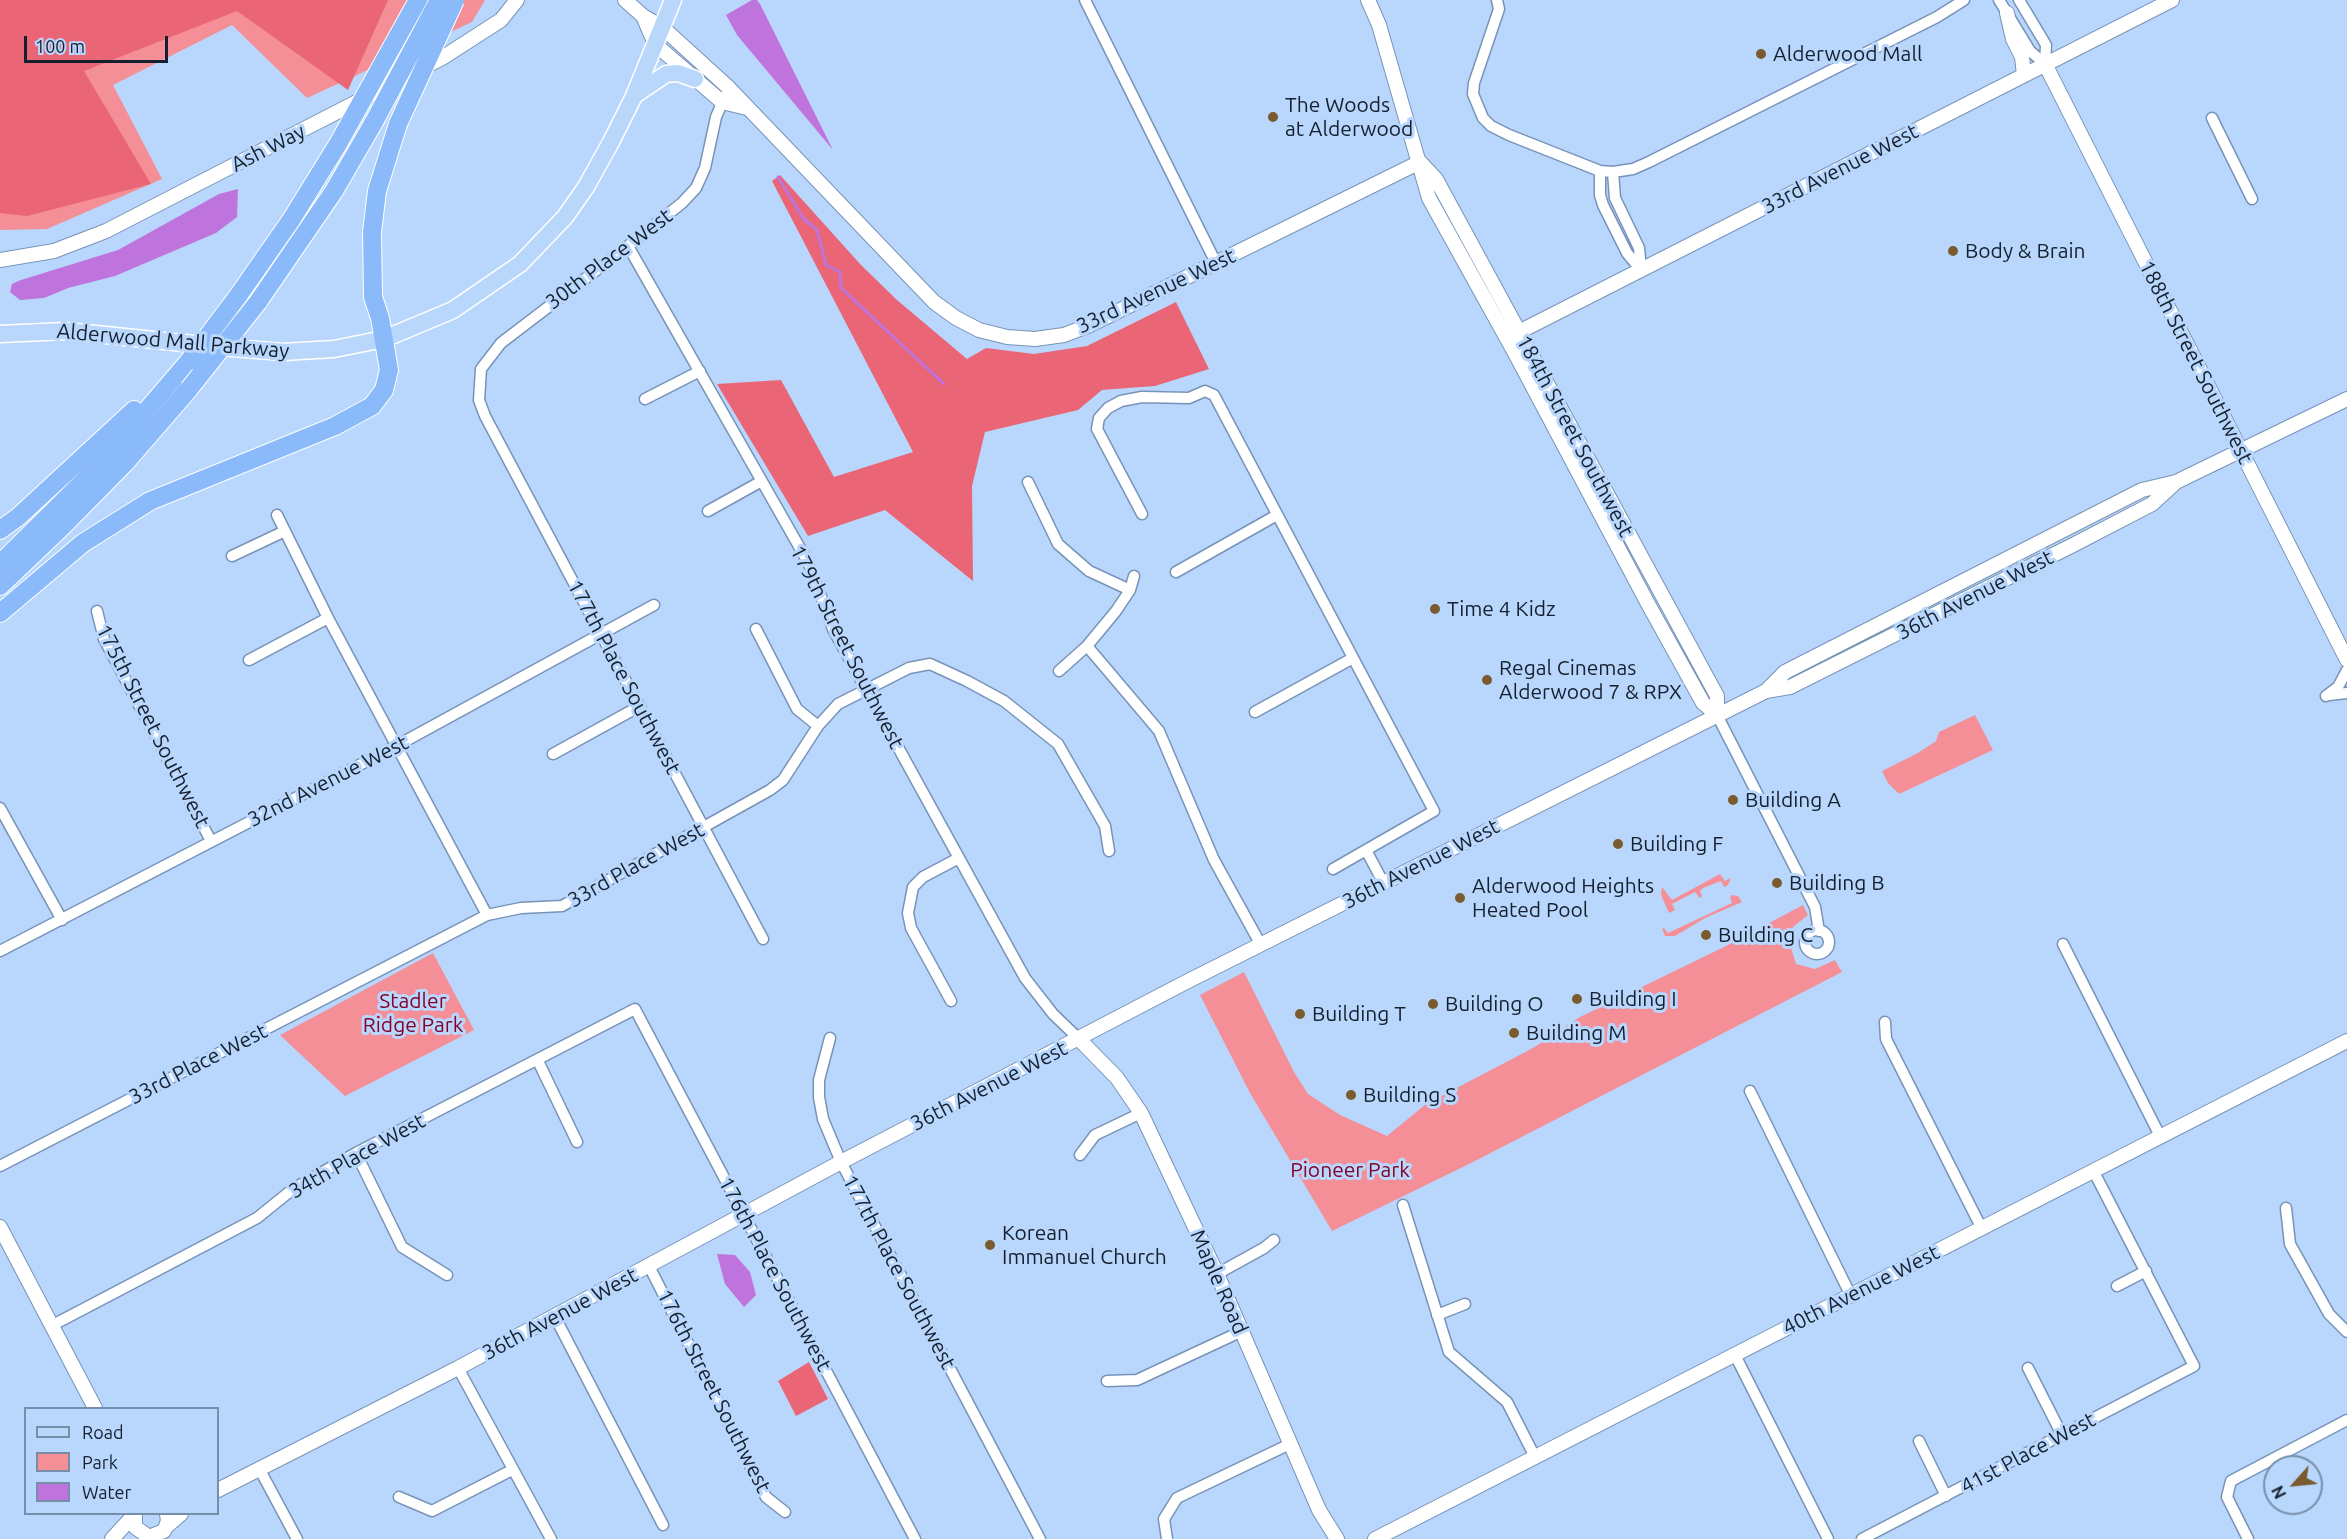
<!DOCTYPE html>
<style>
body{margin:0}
#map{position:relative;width:2347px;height:1539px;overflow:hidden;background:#b9d7fd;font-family:Ubuntu,sans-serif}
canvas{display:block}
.legend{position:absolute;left:24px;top:1407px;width:195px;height:108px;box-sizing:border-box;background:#b9d7fd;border:2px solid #778eaa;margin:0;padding:8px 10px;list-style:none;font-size:18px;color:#15202e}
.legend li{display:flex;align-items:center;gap:12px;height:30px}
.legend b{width:30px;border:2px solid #778eaa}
.north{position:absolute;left:2263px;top:1455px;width:60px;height:60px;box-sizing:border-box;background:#b9d7fd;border:2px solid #778eaa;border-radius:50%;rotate:243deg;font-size:16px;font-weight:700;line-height:24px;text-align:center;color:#15202e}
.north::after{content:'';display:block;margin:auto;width:21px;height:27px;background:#795b2f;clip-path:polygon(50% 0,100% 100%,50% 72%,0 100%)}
.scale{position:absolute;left:24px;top:36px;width:144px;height:27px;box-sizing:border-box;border:3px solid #15202e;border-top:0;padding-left:8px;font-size:18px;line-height:21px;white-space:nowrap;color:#15202e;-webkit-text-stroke:4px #b9d7fd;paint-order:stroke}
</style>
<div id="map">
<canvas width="2347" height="1539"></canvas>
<ul class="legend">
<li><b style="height:8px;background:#b9d6fb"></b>Road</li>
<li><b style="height:16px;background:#f48f97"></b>Park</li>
<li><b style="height:16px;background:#be74dc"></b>Water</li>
</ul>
<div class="north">N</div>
<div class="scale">100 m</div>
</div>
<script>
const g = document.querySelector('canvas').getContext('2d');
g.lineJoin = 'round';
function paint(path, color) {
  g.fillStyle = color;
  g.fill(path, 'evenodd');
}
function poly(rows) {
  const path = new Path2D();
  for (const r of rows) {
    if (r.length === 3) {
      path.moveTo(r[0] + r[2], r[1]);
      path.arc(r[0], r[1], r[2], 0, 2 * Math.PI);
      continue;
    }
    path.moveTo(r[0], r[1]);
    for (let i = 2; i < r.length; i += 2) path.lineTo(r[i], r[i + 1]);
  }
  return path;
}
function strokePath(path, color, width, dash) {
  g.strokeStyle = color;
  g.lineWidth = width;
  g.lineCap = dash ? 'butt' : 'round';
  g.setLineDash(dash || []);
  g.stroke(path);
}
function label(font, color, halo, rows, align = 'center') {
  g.font = font + ' Ubuntu,sans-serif';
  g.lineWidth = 6;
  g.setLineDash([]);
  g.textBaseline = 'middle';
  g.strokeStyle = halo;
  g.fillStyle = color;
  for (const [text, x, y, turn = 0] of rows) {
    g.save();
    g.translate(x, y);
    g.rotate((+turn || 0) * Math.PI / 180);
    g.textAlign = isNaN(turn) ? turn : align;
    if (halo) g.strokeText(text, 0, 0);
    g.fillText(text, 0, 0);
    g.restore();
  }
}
const green = poly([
 [0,0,485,0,472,22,307,98,232,25,113,85,162,179,47,229,0,230],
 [1975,715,1993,750,1899,794,1888,783,1882,771,1918,753,1936,741,1939,732],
 [1720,874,1725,881,1731,878,1728,885,1724,887,1721,881,1703,888,1700,891,1702,897,1700,898,1695,892,1672,904,1675,910,1669,913,1661,895,1662,887,1672,900],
 [1732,895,1738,896,1742,902,1705,918,1675,936,1665,936,1662,929,1664,928,1668,933,1732,903,1730,897],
 [1803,905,1808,915,1793,927,1788,938,1796,964,1815,969,1835,960,1842,972,1473,1162,1332,1231,1250,1093,1200,995,1244,972,1294,1072,1308,1094,1340,1115,1387,1136,1426,1104,1533,1048,1580,1017,1724,947],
 [433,953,474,1030,345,1096,280,1035]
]);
const forest = poly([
 [0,0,388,0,348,90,237,11,84,71,151,184,27,216,0,213],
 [780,175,861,265,897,300,967,359,986,348,1034,354,1087,346,1176,302,1209,369,1155,386,1102,390,1078,410,985,432,972,486,973,581,885,510,808,536,717,384,781,380,834,477,913,452,772,181],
 [809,1362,828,1399,796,1416,778,1381]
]);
const water = poly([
 [752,0,757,0,760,4,833,150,737,35,726,15],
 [238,189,237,217,216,233,115,276,68,288,44,298,20,300,10,292,12,284,21,280,118,250,219,194],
 [717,1254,735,1255,750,1272,756,1295,744,1307,725,1284]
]);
const stream = poly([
 [778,177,803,218,817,230,826,265,840,272,841,288,944,384]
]);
const street = poly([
 [1085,0,1216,263],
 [1497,0,1499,9,1474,83,1473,94,1483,118,1491,126,1509,135,1600,171,1613,172,1633,169,1649,162,1937,17,1964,0],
 [1999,0,2030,51,2045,64],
 [2019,0,2046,45,2045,64],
 [725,96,716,117,705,168,696,188,682,203,628,246,501,343,481,369,479,400,485,416,763,939],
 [2212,118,2252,199],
 [1600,171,1600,195,1603,205,1627,253,1641,270],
 [1613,172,1615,198,1639,248,1641,269],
 [628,246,809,564,833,629,1025,978,1053,1014,1079,1039],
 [645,399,700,371],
 [1028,482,1058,544,1089,571,1130,590],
 [708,511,760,482],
 [1142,514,1097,429,1099,418,1108,408,1121,401,1142,397,1189,398,1205,391,1214,395,1434,811,1333,869],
 [277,515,328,618,487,915],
 [232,556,285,531],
 [1176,572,1277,515],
 [97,611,104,639,211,841],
 [756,629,797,709,818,726],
 [1087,646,1159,731,1214,860,1261,945],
 [249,660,328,618],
 [1059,671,1087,646,1116,611,1130,590,1134,576],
 [2329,695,2347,693],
 [2326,696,2338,687,2347,670],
 [1255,712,1353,658],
 [1717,715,1815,907,1819,931],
 [553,754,640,706],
 [0,808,62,920],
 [1367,852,1383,882],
 [1817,942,12],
 [2063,944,2160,1136],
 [0,951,398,745,654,605],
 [951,1001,911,928,908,913,913,887,923,877,957,859],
 [1885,1022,1886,1039,1982,1229],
 [830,1038,819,1080,819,1097,823,1119,841,1162,1040,1539],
 [538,1061,577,1142],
 [1750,1091,1851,1296],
 [356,1153,402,1247,447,1275],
 [1080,1155,1095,1135,1141,1113],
 [0,1166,487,915,521,908,562,906,770,790,783,780,818,726,838,704,909,668,930,664,967,681,1004,701,1058,744,1105,826,1109,851],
 [1403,1205,1449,1352,1507,1402,1535,1457],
 [2286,1208,2290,1244,2329,1314,2347,1332],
 [649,1266,766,1497,785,1512],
 [1217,1274,1264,1248,1274,1240],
 [2117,1286,2146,1271],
 [1437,1315,1465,1304],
 [555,1317,663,1525],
 [51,1326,257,1218,293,1189,356,1153,635,1009,915,1539],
 [1735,1355,1828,1539],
 [458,1368,551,1539],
 [2028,1368,2062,1435],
 [1107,1381,1137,1380,1240,1332],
 [1919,1441,1946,1496],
 [260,1470,297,1539],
 [399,1497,432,1511,512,1470],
 [1167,1539,1164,1519,1177,1498,1290,1444],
 [1862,1539,2194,1366,2094,1172],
 [2248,1539,2227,1497,2231,1481,2347,1420]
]);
const secondary = poly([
 [625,0,643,16,662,27,729,88,934,302,956,318,979,330,1007,337,1035,339,1064,335,1090,325,1420,162],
 [1368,0,1379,25,1429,198,1516,355,1647,602,1703,703,1717,715],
 [2007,13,2013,39,2022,57,2024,75],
 [643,16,655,44,722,102,747,108],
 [2045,64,2347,660],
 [1420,162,1436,179,1717,696,1717,715],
 [0,260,54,251,106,231,442,58,501,20,517,0],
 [1507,338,2172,0],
 [1766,691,1785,672,2142,490,2176,482,2347,399],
 [1079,1039,1117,1078,1141,1113,1217,1274,1319,1510,1337,1539],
 [0,1227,95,1408],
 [218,1490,458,1368,841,1162,1188,981,1766,691,1790,687,2073,545,2152,504,2176,482],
 [135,1514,135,1527,149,1537,164,1531,168,1521,167,1514],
 [167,1526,181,1514],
 [112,1539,134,1515],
 [1375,1539,2347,1041]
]);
const primary = poly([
 [635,95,666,74,678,73,695,79],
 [0,334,66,331,233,348,283,352,334,349,384,339,453,310,520,264,565,217,586,187,611,142,634,96,673,0]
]);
const highway = poly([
 [238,296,291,220,338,144],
 [258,302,334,191,374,122],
 [0,530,18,517,134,410],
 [0,564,98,467,189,361],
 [0,586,64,525,125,463,189,389],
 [0,613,83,543,150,501,335,426,372,406,384,390,389,370,380,318,373,297,372,232,377,191,398,124]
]);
const highwayBridge = poly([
 [374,122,439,0],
 [398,124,455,0],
 [338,144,418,0],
 [189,361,238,296],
 [189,389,258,302]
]);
const markers = [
 [1761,54,6,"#795b2f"],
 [1273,117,6,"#795b2f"],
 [1953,251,6,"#795b2f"],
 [1435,609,6,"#795b2f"],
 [1487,680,6,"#795b2f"],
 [1733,800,6,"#795b2f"],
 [1618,844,6,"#795b2f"],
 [1777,883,6,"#795b2f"],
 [1460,898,6,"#795b2f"],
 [1706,935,6,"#795b2f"],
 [1577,999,6,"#795b2f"],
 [1433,1004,6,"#795b2f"],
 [1300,1014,6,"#795b2f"],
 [1514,1033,6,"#795b2f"],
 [1351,1095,6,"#795b2f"],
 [990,1245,6,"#795b2f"]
];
const poiNames = [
 ["Alderwood Mall",1773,54],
 ["The Woods",1285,105],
 ["at Alderwood",1285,129],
 ["Body & Brain",1965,251],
 ["Time 4 Kidz",1447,609],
 ["Regal Cinemas",1499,668],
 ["Alderwood 7 & RPX",1499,692],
 ["Building A",1745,800],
 ["Building F",1630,844],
 ["Building B",1789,883],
 ["Alderwood Heights",1472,886],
 ["Heated Pool",1472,910],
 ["Building C",1718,935],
 ["Building I",1589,999],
 ["Building O",1445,1004],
 ["Building T",1312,1014],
 ["Building M",1526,1033],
 ["Building S",1363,1095],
 ["Korean",1002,1233],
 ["Immanuel Church",1002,1257]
];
const streetNames = [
 ["Ash Way",268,148,-27],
 ["33rd Avenue West",1840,169,-27],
 ["30th Place West",609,259,-37],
 ["33rd Avenue West",1156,291,-25],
 ["Alderwood Mall Parkway",173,341,5],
 ["188th Street Southwest",2196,362,63],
 ["184th Street Southwest",1575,436,62],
 ["36th Avenue West",1975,595,-27],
 ["179th Street Southwest",847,647,63],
 ["177th Place Southwest",624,677,62],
 ["175th Street Southwest",153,726,63],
 ["32nd Avenue West",328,781,-27],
 ["36th Avenue West",1421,864,-27],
 ["33rd Place West",636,865,-29],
 ["33rd Place West",198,1064,-27],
 ["36th Avenue West",989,1086,-27],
 ["34th Place West",357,1156,-29],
 ["177th Place Southwest",899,1272,62],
 ["176th Place Southwest",775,1274,62],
 ["Maple Road",1219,1282,66],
 ["40th Avenue West",1861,1290,-27],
 ["36th Avenue West",560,1314,-28],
 ["176th Street Southwest",714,1391,63],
 ["41st Place West",2028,1453,-28]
];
const parkNames = [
 ["Stadler",413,1001],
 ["Ridge Park",413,1025],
 ["Pioneer Park",1350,1170]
];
paint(green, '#f48f97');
paint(forest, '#ea6575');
paint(water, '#be74dc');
strokePath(stream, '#be74dc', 3);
strokePath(street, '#7793b7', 13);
strokePath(secondary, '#7793b7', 16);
strokePath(primary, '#fff', 19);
strokePath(highway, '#fff', 20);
strokePath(street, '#fff', 10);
strokePath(secondary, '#fff', 14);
strokePath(primary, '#b9d6fb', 16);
strokePath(highway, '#8abaf9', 18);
strokePath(highwayBridge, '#fff', 20, []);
strokePath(highwayBridge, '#8abaf9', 18);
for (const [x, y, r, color] of markers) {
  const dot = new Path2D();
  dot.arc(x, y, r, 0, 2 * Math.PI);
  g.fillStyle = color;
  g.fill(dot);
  strokePath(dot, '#b9d7fd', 2);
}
label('21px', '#15202e', '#b9d7fd', poiNames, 'left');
label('21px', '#15202e', '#b9d7fd', streetNames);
label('21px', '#850329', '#b9d7fd', parkNames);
</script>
